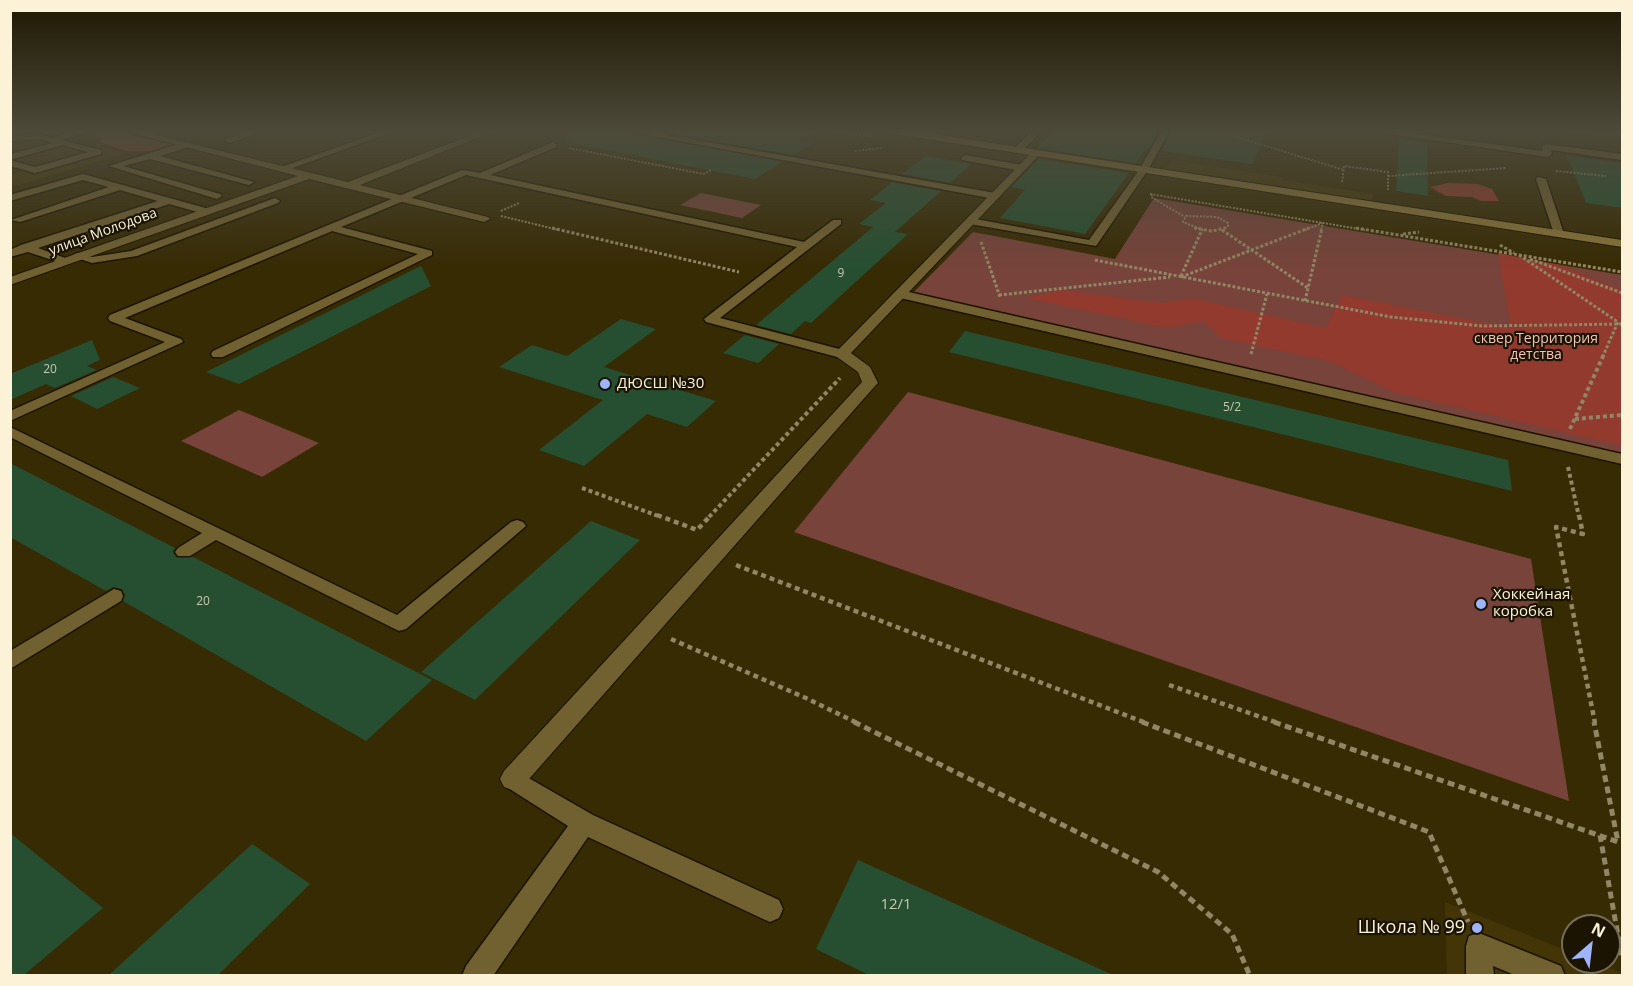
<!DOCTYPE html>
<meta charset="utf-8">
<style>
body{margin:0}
#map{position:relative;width:1633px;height:986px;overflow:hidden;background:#372b04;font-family:"Open Sans",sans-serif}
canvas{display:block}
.frame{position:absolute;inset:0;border:12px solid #fbf2d8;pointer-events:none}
.north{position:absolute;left:1561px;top:914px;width:60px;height:60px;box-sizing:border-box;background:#1b1402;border:2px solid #756d58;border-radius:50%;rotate:28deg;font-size:16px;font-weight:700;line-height:24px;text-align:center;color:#fbf2d8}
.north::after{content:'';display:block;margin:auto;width:21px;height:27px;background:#9eb4fd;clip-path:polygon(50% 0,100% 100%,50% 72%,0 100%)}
</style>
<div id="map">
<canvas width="1633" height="986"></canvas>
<div class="frame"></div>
<div class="north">N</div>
</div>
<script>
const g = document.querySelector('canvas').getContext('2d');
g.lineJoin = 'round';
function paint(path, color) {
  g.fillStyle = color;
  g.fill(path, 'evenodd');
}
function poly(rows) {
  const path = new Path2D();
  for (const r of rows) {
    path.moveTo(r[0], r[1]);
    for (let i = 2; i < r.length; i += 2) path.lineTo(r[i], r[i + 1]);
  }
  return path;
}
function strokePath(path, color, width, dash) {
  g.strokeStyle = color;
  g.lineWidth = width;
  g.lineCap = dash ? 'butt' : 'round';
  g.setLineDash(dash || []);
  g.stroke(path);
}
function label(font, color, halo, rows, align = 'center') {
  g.font = font + ' "Open Sans",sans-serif';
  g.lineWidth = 4.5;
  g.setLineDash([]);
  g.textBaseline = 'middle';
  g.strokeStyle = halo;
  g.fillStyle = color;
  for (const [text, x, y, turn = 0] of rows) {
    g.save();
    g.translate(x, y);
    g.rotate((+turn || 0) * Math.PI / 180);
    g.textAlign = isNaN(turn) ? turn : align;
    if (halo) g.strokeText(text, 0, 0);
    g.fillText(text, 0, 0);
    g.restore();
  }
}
const built = poly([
 [11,130,98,130,78,135,70,140,127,153,11,187,11,175,24,171,11,167],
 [1548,130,1622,130,1622,139],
 [1171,160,1282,177,1282,180,1373,194,1372,201,1166,168],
 [1445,902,1573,953,1573,962,1595,962,1622,973,1622,975,1447,975]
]);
const green = poly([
 [701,193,761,205,742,218,680,205],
 [1154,198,1622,275,1622,454,913,293,973,232,1115,259],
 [908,392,1531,559,1569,801,794,532],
 [239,410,319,443,262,477,181,441]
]);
const forest = poly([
 [108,131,120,132,170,144,155,151,126,151,97,141,103,139,102,137,90,135],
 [1448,183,1478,184,1492,189,1499,201,1481,201,1472,197,1446,196,1430,187],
 [1498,253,1560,265,1622,290,1622,446,1394,392,1329,361,1221,338,1204,321,1167,328,1026,298,1061,290,1162,303,1192,298,1326,328,1342,295,1511,328]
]);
const building = poly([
 [566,130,618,130,782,162,755,179,565,142],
 [653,130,818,130,800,141,814,143,794,155],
 [1054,130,1159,130,1149,149,1146,148,1136,163,1037,148],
 [1172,130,1267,130,1253,164,1161,151],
 [1399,139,1427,143,1428,196,1396,191],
 [926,156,961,162,971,164,950,183,902,174],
 [1567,156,1623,163,1623,208,1586,203],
 [1039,159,1129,173,1085,234,1000,218,1025,190,1011,187],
 [892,182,941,191,895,232,908,234,811,323,805,321,791,334,756,325,873,227,859,224,886,203,870,200],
 [421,266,431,286,239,384,206,372],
 [621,319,656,329,604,367,716,401,687,427,647,414,584,466,539,450,603,400,499,367,532,345,567,356],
 [965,331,1508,460,1512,491,949,352],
 [745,335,779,344,758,363,723,353],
 [92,340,100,360,87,366,97,370,55,388,46,384,10,400,10,374],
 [113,377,140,388,97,409,71,396],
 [10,463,175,548,173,552,176,557,193,557,432,680,366,741,123,601,125,595,122,589,113,587,106,591,10,537],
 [591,521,640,540,475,700,421,672],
 [10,833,103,908,24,975,10,975],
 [252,844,310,884,218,975,109,975],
 [858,860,1113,975,869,975,816,949]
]);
const pathFar4 = poly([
 [828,130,872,137],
 [1214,130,1344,170],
 [569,148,704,174,711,170],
 [855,151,883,148],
 [1556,171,1606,176],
 [1388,176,1507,168],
 [1342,182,1344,166,1388,172,1388,190],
 [1150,194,1365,230],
 [1152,194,1151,197,1185,217],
 [501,211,519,203],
 [501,216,559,230],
 [1203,230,1183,222,1186,216,1217,217,1228,223,1228,226,1223,230],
 [1305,230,1322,223],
 [1321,230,1323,223]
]);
const pathFar3 = poly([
 [552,228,739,272],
 [1194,228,1212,231,1225,228],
 [1356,228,1622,272],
 [1222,230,1308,288],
 [1403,234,1419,232],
 [981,242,1000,297],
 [1500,245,1514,253],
 [1519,255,1618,322,1603,356],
 [1530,259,1622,293],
 [1095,260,1391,317,1482,326,1622,324],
 [1181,276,1202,230],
 [1181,277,1309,228],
 [999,295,1170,277],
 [1305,301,1322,228],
 [1251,354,1267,294]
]);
const pathFar2 = poly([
 [1575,419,1622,415],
 [1570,429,1604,354],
 [1568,467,1579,517],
 [582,488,661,517],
 [709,517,840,378]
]);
const pathFar1 = poly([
 [657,515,697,530,711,515],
 [1579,515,1583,534,1556,527,1595,723],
 [736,565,1146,723],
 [671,639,808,699,857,723],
 [1169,685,1278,723]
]);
const path = poly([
 [854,722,1158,872,1232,934,1250,976],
 [1142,722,1429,832,1468,922],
 [1274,722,1618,842,1594,722],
 [1600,835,1622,958]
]);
const service = poly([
 [79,130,93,130,61,140,101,150,101,154,35,173,10,166,10,160,35,167,88,152,63,145,10,160,10,154,53,143,40,139,10,141,10,136,40,135,52,138,79,130],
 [253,130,266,130,229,143,225,140,253,130],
 [386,130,398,130,284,171,276,169,386,130],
 [620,130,639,130,995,193,1000,196,995,199,620,130],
 [1033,130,1042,130,1021,152,1015,152,1015,148,1033,130],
 [1162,130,1170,130,1148,170,1096,246,970,224,965,221,970,218,1089,240,1139,170,1162,130],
 [1363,130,1387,130,1543,151,1542,147,1546,144,1622,154,1622,160,1551,150,1552,154,1548,157,1363,130],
 [185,142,189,145,188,147,160,156,254,182,249,185,150,159,123,166,220,194,222,196,217,199,109,166,185,142],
 [553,142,557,145,556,147,490,175,804,242,833,220,841,220,841,224,720,318,847,351,849,354,847,357,837,357,706,322,704,319,797,247,466,175,341,227,432,251,432,255,223,357,213,357,211,354,213,351,418,254,332,231,125,318,181,339,183,342,10,421,10,411,165,342,110,321,108,318,110,315,462,170,480,173,553,142],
 [965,155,1022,165,1027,168,1022,171,962,160,961,158,965,155],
 [83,174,209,209,210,211,205,214,169,204,38,248,68,259,70,261,64,264,28,252,10,257,10,250,21,245,158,201,120,190,20,222,11,220,109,187,83,180,10,201,10,195,83,174],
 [1538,177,1546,179,1564,234,1563,236,1554,234,1536,179,1538,177],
 [275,198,280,201,278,203,137,256,92,263,71,256,77,253,92,257,131,251,275,198],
 [900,290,1622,454,1622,464,896,297,894,294,900,290],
 [10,427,397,615,511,522,517,520,523,522,526,526,406,629,399,631,216,540,190,556,178,556,175,552,178,548,202,533,10,437,10,427],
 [114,589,121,591,123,596,121,601,10,669,10,651,114,589],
 [513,769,593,815,779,900,783,909,779,918,770,922,761,918,588,837,493,976,462,976,466,966,568,826,505,786,501,779,505,772,513,769],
 [1479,933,1561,966,1565,976,1517,976,1493,966,1494,976,1466,976,1466,946,1469,936,1479,933]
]);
const minor = poly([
 [120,130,135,130,348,182,485,130,497,130,360,185,488,217,490,219,484,222,309,179,10,285,10,277,298,176,120,130],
 [1033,151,1041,153,851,353,870,367,878,383,875,386,522,787,513,790,504,787,500,779,504,771,862,382,858,372,837,357,835,354,837,351,1033,151]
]);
const secondary = poly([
 [885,130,907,130,1622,240,1622,247,889,133,885,130]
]);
const markers = [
 [605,384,6,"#9eb4fd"],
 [1481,604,6,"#9eb4fd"],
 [1477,928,6,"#9eb4fd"]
];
const numberNames = [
 ["9",841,274],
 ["20",50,370],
 ["5/2",1232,408],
 ["20",203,602]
];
const farStreetnames = [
 ["улица Молодова",103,232,-20]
];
const farParknames = [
 ["сквер Территория",1536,339],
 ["детства",1536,355]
];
const poiNames = [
 ["ДЮСШ №30",617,384],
 ["Хоккейная",1493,595],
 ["коробка",1493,612]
];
const nearNumbernames = [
 ["12/1",896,905]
];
const nearPoinames = [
 ["Школа № 99",1465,928]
];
paint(built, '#433506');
paint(green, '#77433a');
paint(forest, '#913a2d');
paint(building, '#264f31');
strokePath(service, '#1c1400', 3);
strokePath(minor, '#1c1400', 2);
strokePath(secondary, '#1c1400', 2);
strokePath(pathFar4, '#918665', 2, [2, 1.5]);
strokePath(pathFar3, '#918665', 3, [3, 2]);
strokePath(pathFar2, '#918665', 4, [4, 3]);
strokePath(pathFar1, '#918665', 4.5, [5, 4]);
strokePath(path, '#918665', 5, [7, 4.5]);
paint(service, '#716030');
paint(minor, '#716030');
paint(secondary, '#897438');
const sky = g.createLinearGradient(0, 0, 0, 268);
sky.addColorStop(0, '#1e1802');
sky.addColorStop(0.49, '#4d4a3a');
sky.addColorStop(1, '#4d4a3a00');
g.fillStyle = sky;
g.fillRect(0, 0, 1633, 268);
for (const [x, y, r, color] of markers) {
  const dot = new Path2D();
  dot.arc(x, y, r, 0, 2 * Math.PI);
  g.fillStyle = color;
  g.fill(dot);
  strokePath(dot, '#1b1402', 2);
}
label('12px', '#c6c9ae', null, numberNames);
label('14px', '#fbf2d8', '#1b1402', farStreetnames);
label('14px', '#f5c2b8', '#1b1402', farParknames);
label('15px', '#fbf2d8', '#1b1402', poiNames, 'left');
label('15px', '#c6c9ae', null, nearNumbernames);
label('18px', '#fbf2d8', '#1b1402', nearPoinames, 'right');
</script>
